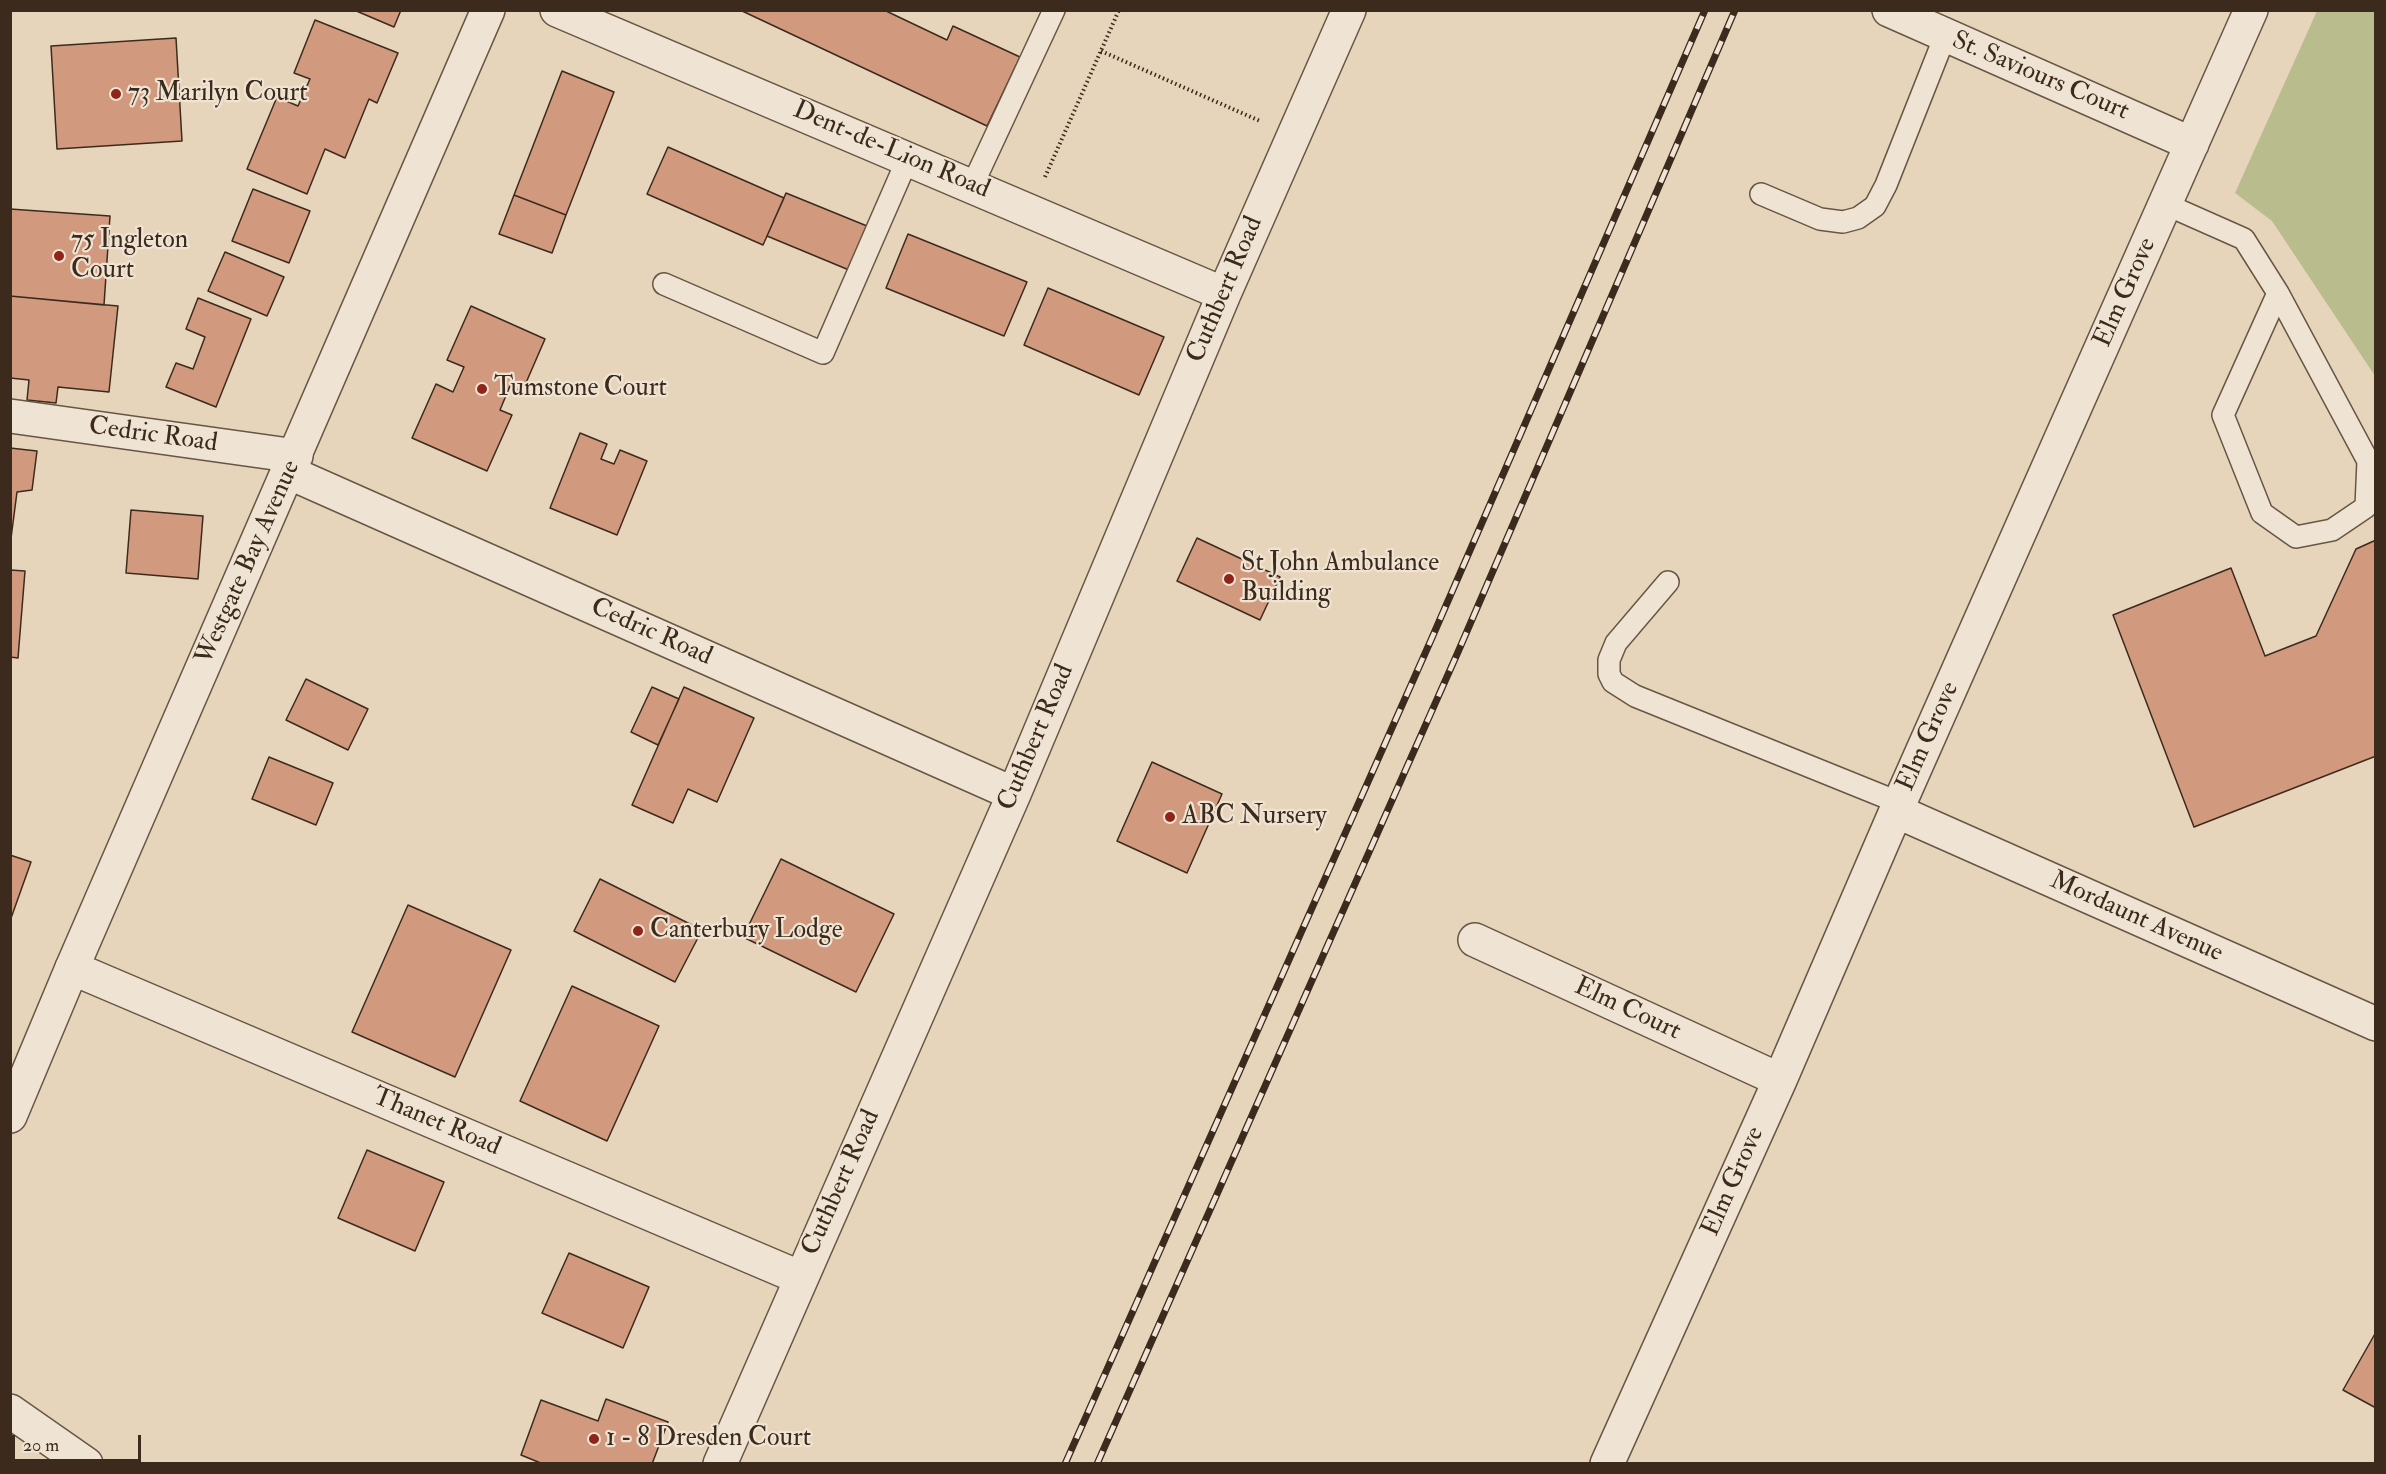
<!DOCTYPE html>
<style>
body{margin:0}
#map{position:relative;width:2386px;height:1474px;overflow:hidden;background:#e7d5bb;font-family:"IM FELL Double Pica",serif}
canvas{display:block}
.frame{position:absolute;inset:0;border:12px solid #3c2b1d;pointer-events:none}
.scale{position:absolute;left:12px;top:1435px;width:129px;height:27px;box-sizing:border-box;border:3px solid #3c2b1d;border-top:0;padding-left:8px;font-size:18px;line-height:21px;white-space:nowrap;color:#3c2b1d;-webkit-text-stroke:4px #efe4d3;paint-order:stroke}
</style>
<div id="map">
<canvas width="2386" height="1474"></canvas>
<div class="frame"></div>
<div class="scale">20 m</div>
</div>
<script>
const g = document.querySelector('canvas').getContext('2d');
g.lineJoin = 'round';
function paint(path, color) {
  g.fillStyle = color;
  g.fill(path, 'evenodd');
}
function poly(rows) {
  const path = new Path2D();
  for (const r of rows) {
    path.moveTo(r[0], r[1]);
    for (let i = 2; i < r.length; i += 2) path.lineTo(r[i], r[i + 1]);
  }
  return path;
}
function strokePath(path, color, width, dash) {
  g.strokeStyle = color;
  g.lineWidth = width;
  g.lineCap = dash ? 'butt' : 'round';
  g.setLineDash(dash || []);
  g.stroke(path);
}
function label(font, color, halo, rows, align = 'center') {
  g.font = font + ' "IM FELL Double Pica",serif';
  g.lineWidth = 4.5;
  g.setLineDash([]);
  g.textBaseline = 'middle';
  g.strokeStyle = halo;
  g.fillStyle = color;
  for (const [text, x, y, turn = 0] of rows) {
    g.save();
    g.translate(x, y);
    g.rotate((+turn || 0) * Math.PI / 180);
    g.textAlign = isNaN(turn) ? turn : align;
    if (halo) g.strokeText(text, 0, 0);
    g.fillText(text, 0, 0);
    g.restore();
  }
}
const green = poly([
 [2317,11,2375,11,2375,376,2272,221,2235,193]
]);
const building = poly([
 [354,10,401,10,394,27,354,10],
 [740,10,884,10,947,40,953,26,1020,57,987,126,740,10],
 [315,20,398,53,377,103,369,99,345,158,325,149,307,194,247,169,277,97,298,106,310,79,294,73,315,20],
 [176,38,182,141,57,149,51,46,176,38],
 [562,71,614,92,566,215,514,195,562,71],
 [668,147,784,198,763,245,647,194,668,147],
 [253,189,310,211,289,263,232,241,253,189],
 [786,193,867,226,849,270,767,236,786,193],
 [514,195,566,215,552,253,499,234,514,195],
 [10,209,110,216,104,305,10,296,10,209],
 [908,234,1027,282,1004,336,886,288,908,234],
 [225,252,284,277,267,316,208,291,225,252],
 [1048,288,1164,337,1139,395,1024,345,1048,288],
 [10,296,118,306,109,392,58,387,56,403,27,400,29,380,10,378,10,296],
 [198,298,251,319,216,407,166,387,176,363,193,369,205,337,186,329,198,298],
 [471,306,545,339,522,392,510,386,500,410,512,415,487,471,412,438,436,384,453,392,464,367,447,360,471,306],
 [580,433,607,444,601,459,614,464,620,450,647,461,617,535,550,508,580,433],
 [10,448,37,451,32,490,17,492,10,546,10,448],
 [131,510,203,516,198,579,126,573,131,510],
 [1197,538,1280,577,1260,620,1177,581,1197,538],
 [2376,540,2376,756,2194,827,2113,615,2231,568,2265,656,2316,636,2356,549,2376,540],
 [10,570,25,571,18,658,10,657,10,570],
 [306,679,368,709,348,750,286,720,306,679],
 [652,687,679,699,658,745,631,732,652,687],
 [684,687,754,718,717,802,688,789,673,823,632,805,684,687],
 [269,757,333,783,316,825,252,799,269,757],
 [1152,762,1222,794,1187,873,1117,841,1152,762],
 [10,855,31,862,10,921,10,855],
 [781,859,894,914,856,992,743,937,781,859],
 [600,879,702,930,675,982,574,931,600,879],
 [408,905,511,950,455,1077,352,1032,408,905],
 [572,986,659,1026,607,1141,520,1101,572,986],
 [367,1150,444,1182,415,1251,338,1218,367,1150],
 [569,1253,649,1287,623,1348,542,1313,569,1253],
 [2376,1332,2376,1408,2343,1390,2376,1332],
 [606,1399,668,1422,652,1464,543,1464,521,1455,541,1400,598,1421,606,1399]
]);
const path = poly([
 [1101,51,1260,121],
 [1045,177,1119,10]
]);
const service = poly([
 [972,186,1054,10],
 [1761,194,1820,219,1843,222,1858,218,1875,206,1886,185,1945,36],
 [2165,204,2244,239,2278,293,2368,461,2366,507,2332,530,2296,537,2262,513,2223,415,2278,293],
 [664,284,823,353,908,158],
 [1668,582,1616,643,1609,660,1609,674,1613,682,1635,696,1900,803]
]);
const minor = poly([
 [557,10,1224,294],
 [1889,10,2192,144],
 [10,416,296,456],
 [288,472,1014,794],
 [1896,811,2376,1024],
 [1475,940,1780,1080],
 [72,968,801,1278],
 [720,1464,1014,794,1224,294,1349,10],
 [1607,1464,1780,1080,1896,811,2251,10]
]);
const tertiary = poly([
 [10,1116,72,968,488,10],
 [10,1411,86,1464]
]);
const rail = poly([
 [1065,1464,1431,640,1705,10],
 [1097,1464,1458,652,1735,10]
]);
const markers = [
 [116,94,6,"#8f2418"],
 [59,256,6,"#8f2418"],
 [482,389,6,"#8f2418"],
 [1229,579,6,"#8f2418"],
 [1170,817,6,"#8f2418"],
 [638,931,6,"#8f2418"],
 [594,1439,6,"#8f2418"]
];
const streetNames = [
 ["St. Saviours Court",2040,77,23],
 ["Dent-de-Lion Road",891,151,23],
 ["Cuthbert Road",1226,290,-67],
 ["Elm Grove",2126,293,-66],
 ["Cedric Road",153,436,8],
 ["Westgate Bay Avenue",249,563,-66],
 ["Cedric Road",651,633,24],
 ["Elm Grove",1929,737,-66],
 ["Cuthbert Road",1037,738,-67],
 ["Mordaunt Avenue",2136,918,24],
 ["Elm Court",1627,1010,25],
 ["Thanet Road",436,1123,23],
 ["Elm Grove",1734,1182,-66],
 ["Cuthbert Road",842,1183,-66]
];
const poiNames = [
 ["73 Marilyn Court",128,94],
 ["75 Ingleton",71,241],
 ["Court",71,271],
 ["Tumstone Court",494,389],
 ["St John Ambulance",1241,564],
 ["Building",1241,594],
 ["ABC Nursery",1182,817],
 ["Canterbury Lodge",650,931],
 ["1 - 8 Dresden Court",606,1439]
];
paint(green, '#b9bc8d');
paint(building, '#d1997d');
strokePath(building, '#3c2b1d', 1.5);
strokePath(service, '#675644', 24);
strokePath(minor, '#675644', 36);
strokePath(tertiary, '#675644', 36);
strokePath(path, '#3c2b1d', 4, [1.5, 3]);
strokePath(service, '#efe4d3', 21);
strokePath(minor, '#efe4d3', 33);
strokePath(tertiary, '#efe4d3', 33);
strokePath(rail, '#3c2b1d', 7);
strokePath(rail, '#efe4d3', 4.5, [14]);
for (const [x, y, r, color] of markers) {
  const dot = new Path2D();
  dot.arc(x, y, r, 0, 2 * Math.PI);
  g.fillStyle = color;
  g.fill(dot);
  strokePath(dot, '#efe4d3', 2);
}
label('26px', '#3c2b1d', '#efe4d3', streetNames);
label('26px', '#3c2b1d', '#efe4d3', poiNames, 'left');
</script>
